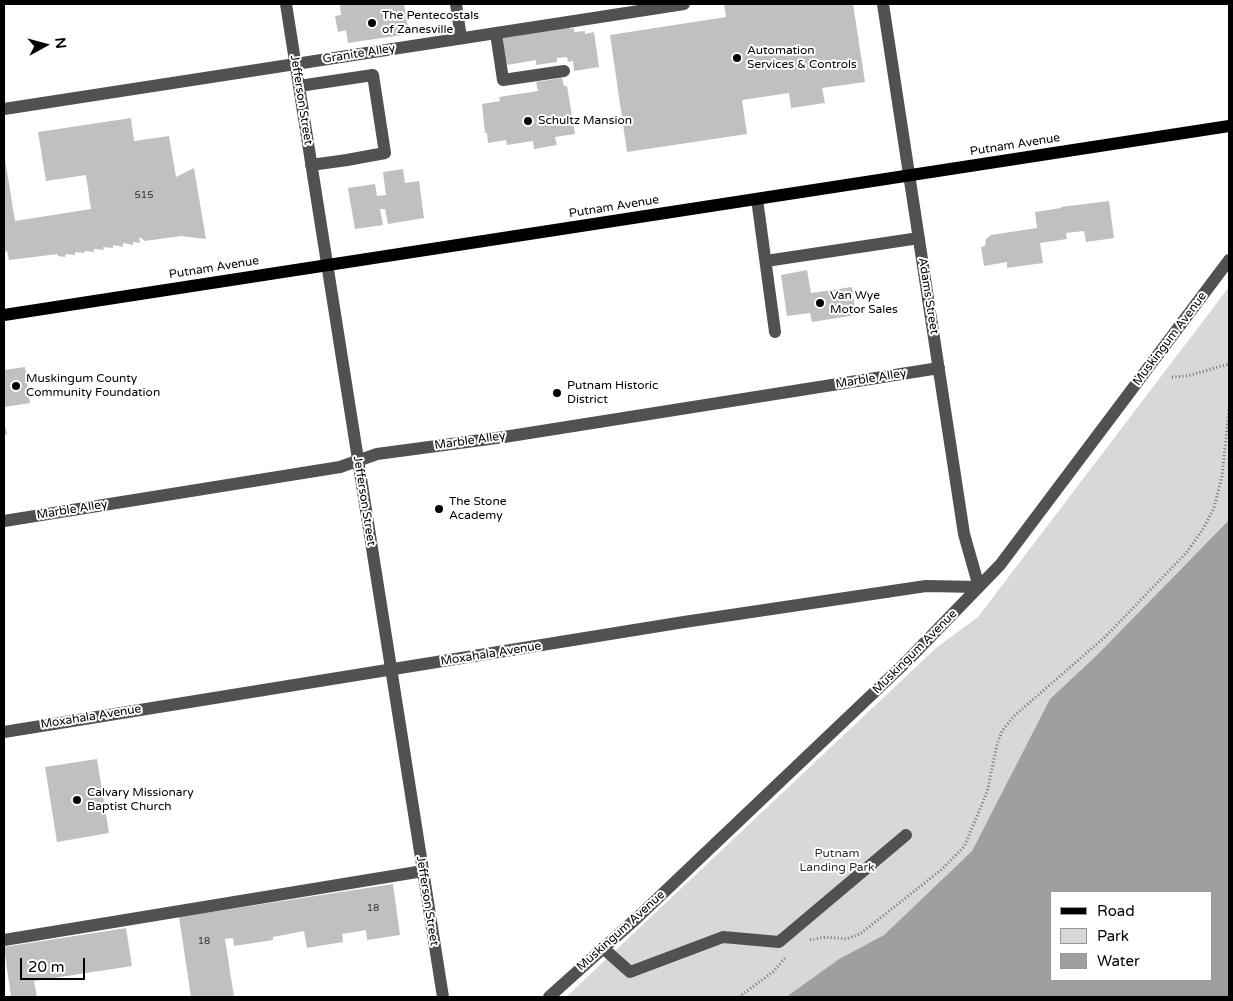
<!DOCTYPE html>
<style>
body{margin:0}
#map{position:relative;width:1233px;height:1001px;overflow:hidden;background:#fff;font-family:"Varela Round",sans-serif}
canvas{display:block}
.frame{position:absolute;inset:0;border:5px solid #000;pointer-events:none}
.legend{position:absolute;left:1050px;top:891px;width:162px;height:90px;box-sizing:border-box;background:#fff;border:1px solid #999;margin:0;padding:6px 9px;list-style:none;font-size:15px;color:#000}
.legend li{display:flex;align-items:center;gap:10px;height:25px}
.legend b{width:25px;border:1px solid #999}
.north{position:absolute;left:20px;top:20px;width:50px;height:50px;-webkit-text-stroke:4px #fff;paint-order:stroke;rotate:83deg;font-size:14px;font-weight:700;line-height:20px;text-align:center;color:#000}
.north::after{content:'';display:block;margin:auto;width:18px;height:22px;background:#000;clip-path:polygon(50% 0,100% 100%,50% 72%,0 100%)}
.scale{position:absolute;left:20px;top:958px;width:65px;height:22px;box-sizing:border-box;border:2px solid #000;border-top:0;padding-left:6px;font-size:15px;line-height:18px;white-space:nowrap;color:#000;-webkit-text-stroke:4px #fff;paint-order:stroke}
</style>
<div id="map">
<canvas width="1233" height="1001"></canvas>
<div class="frame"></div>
<ul class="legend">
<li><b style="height:6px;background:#000"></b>Road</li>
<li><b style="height:14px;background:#d8d8d8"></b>Park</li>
<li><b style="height:14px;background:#9f9f9f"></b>Water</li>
</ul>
<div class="north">N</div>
<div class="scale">20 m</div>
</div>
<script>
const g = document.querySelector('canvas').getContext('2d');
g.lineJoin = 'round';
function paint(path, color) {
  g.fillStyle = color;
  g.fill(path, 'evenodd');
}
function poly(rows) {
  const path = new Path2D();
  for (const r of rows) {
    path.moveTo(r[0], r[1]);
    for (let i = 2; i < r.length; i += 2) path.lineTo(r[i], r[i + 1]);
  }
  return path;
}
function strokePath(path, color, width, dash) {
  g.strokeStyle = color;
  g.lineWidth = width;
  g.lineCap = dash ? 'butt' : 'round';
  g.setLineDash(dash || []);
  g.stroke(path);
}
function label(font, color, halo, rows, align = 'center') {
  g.font = font + ' "Varela Round",sans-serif';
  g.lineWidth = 4;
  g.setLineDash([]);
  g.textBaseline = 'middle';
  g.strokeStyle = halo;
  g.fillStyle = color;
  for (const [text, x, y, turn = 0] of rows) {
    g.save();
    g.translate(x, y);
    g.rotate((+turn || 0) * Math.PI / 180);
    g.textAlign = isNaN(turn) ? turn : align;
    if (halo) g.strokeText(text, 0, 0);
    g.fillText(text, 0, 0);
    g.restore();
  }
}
const green = poly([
 [1229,287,1229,520,1097,655,1050,699,972,851,884,935,839,959,786,997,566,997,936,648,978,617]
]);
const water = poly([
 [1229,520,1229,997,786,997,839,959,884,935,972,851,1050,699,1097,655],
 [1052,892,1212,892,1212,980,1052,980]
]);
const building = poly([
 [340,4,404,4,409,34,348,43,346,30,338,32,335,16,341,15],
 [724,4,853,4,865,82,822,88,825,103,791,108,789,93,742,100,747,134,627,152,610,35,726,17],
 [570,26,570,29,574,28,574,32,585,31,585,34,594,32,599,67,574,71,573,61,568,62,567,57,557,58,557,62,536,65,536,60,507,65,503,38],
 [562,78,564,86,567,86,575,134,555,137,557,145,534,149,533,141,507,145,506,140,488,143,487,133,485,133,482,104,500,101,499,97,538,91,536,82],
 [131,118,134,141,169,136,176,177,194,168,206,239,181,236,145,241,141,238,139,238,140,243,133,242,133,245,123,243,123,247,113,245,113,248,103,247,104,250,94,249,94,252,85,251,84,253,75,252,75,255,66,254,65,257,58,256,58,254,9,260,7,251,4,252,4,153,15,221,91,209,86,175,46,181,38,132],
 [403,169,405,183,419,181,424,218,388,224,385,209,380,209,383,225,355,229,348,188,375,184,377,196,386,195,383,172],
 [1109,201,1114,238,1086,242,1084,231,1066,233,1067,239,1040,243,1043,263,1007,268,1007,262,984,266,981,247,985,246,986,239,991,235,1037,228,1035,212,1061,208,1061,207],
 [807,270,811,293,852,287,856,315,812,322,810,313,787,316,781,275],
 [25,367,30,403,4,407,4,370],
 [4,422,7,434,4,435],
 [97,759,109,833,57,842,45,767],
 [393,884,400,935,367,940,366,930,342,934,343,942,307,948,304,931,273,937,273,940,234,946,233,938,225,939,234,997,191,997,179,917],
 [126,928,132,966,34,981,37,997,11,997,4,947]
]);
const path = poly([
 [1172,377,1187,376,1229,364],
 [810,940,826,937,846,939,860,934,941,870,964,847,987,792,997,745,1002,731,1014,716,1105,637,1187,552,1203,529,1214,508,1222,476,1229,410],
 [739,997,774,971,785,958]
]);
const minor = poly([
 [286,4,443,997],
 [456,4,461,38],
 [883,4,964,534,979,587],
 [496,33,503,80,564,71],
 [299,86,373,75,385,153,347,160,311,165],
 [4,109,684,4],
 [757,199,775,332],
 [766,261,919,238],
 [4,521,340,467,377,454,504,437,939,368],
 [4,732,684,622,926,586,979,587],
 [4,940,423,871],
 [603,948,630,972,723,937,779,942,906,835],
 [549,997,638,917,905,663,1000,565,1229,260]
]);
const major = poly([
 [4,315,1229,126]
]);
const markers = [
 [372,23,5,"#000"],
 [737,58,5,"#000"],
 [528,121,5,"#000"],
 [820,303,5,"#000"],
 [16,386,5,"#000"],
 [557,393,5,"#000"],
 [439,509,5,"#000"],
 [77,800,5,"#000"]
];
const numberNames = [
 ["515",144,195],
 ["18",373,908],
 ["18",204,941]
];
const poiNames = [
 ["The Pentecostals",382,16],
 ["of Zanesville",382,30],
 ["Automation",747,51],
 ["Services & Controls",747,65],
 ["Schultz Mansion",538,121],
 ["Van Wye",830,296],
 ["Motor Sales",830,310],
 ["Muskingum County",26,379],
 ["Community Foundation",26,393],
 ["Putnam Historic",567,386],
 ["District",567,400],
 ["The Stone",449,502],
 ["Academy",449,516],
 ["Calvary Missionary",87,793],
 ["Baptist Church",87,807]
];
const streetNames = [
 ["Granite Alley",359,54,-9],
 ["Jefferson Street",301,100,81],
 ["Putnam Avenue",1015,145,-9],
 ["Putnam Avenue",614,207,-9],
 ["Putnam Avenue",214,268,-9],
 ["Adams Street",928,296,81],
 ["Muskingum Avenue",1170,339,-53],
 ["Marble Alley",871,379,-9],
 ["Marble Alley",470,441,-8],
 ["Jefferson Street",364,501,81],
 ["Marble Alley",72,510,-9],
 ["Muskingum Avenue",915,652,-45],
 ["Moxahala Avenue",491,654,-9],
 ["Moxahala Avenue",91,717,-9],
 ["Jefferson Street",427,901,81],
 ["Muskingum Avenue",621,931,-42]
];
const parkNames = [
 ["Putnam",837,854],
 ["Landing Park",837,868]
];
paint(green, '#d8d8d8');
paint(water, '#9f9f9f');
paint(building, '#c0c0c0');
strokePath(path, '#737373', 3, [1, 2.5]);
strokePath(minor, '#515151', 12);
strokePath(major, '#000', 12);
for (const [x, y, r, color] of markers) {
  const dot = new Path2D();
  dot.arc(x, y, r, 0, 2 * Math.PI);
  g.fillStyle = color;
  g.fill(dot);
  strokePath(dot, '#fff', 2);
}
label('10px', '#303030', null, numberNames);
label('12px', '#000', '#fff', poiNames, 'left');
label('12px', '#000', '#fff', streetNames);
label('12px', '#2f2f2f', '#fff', parkNames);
</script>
